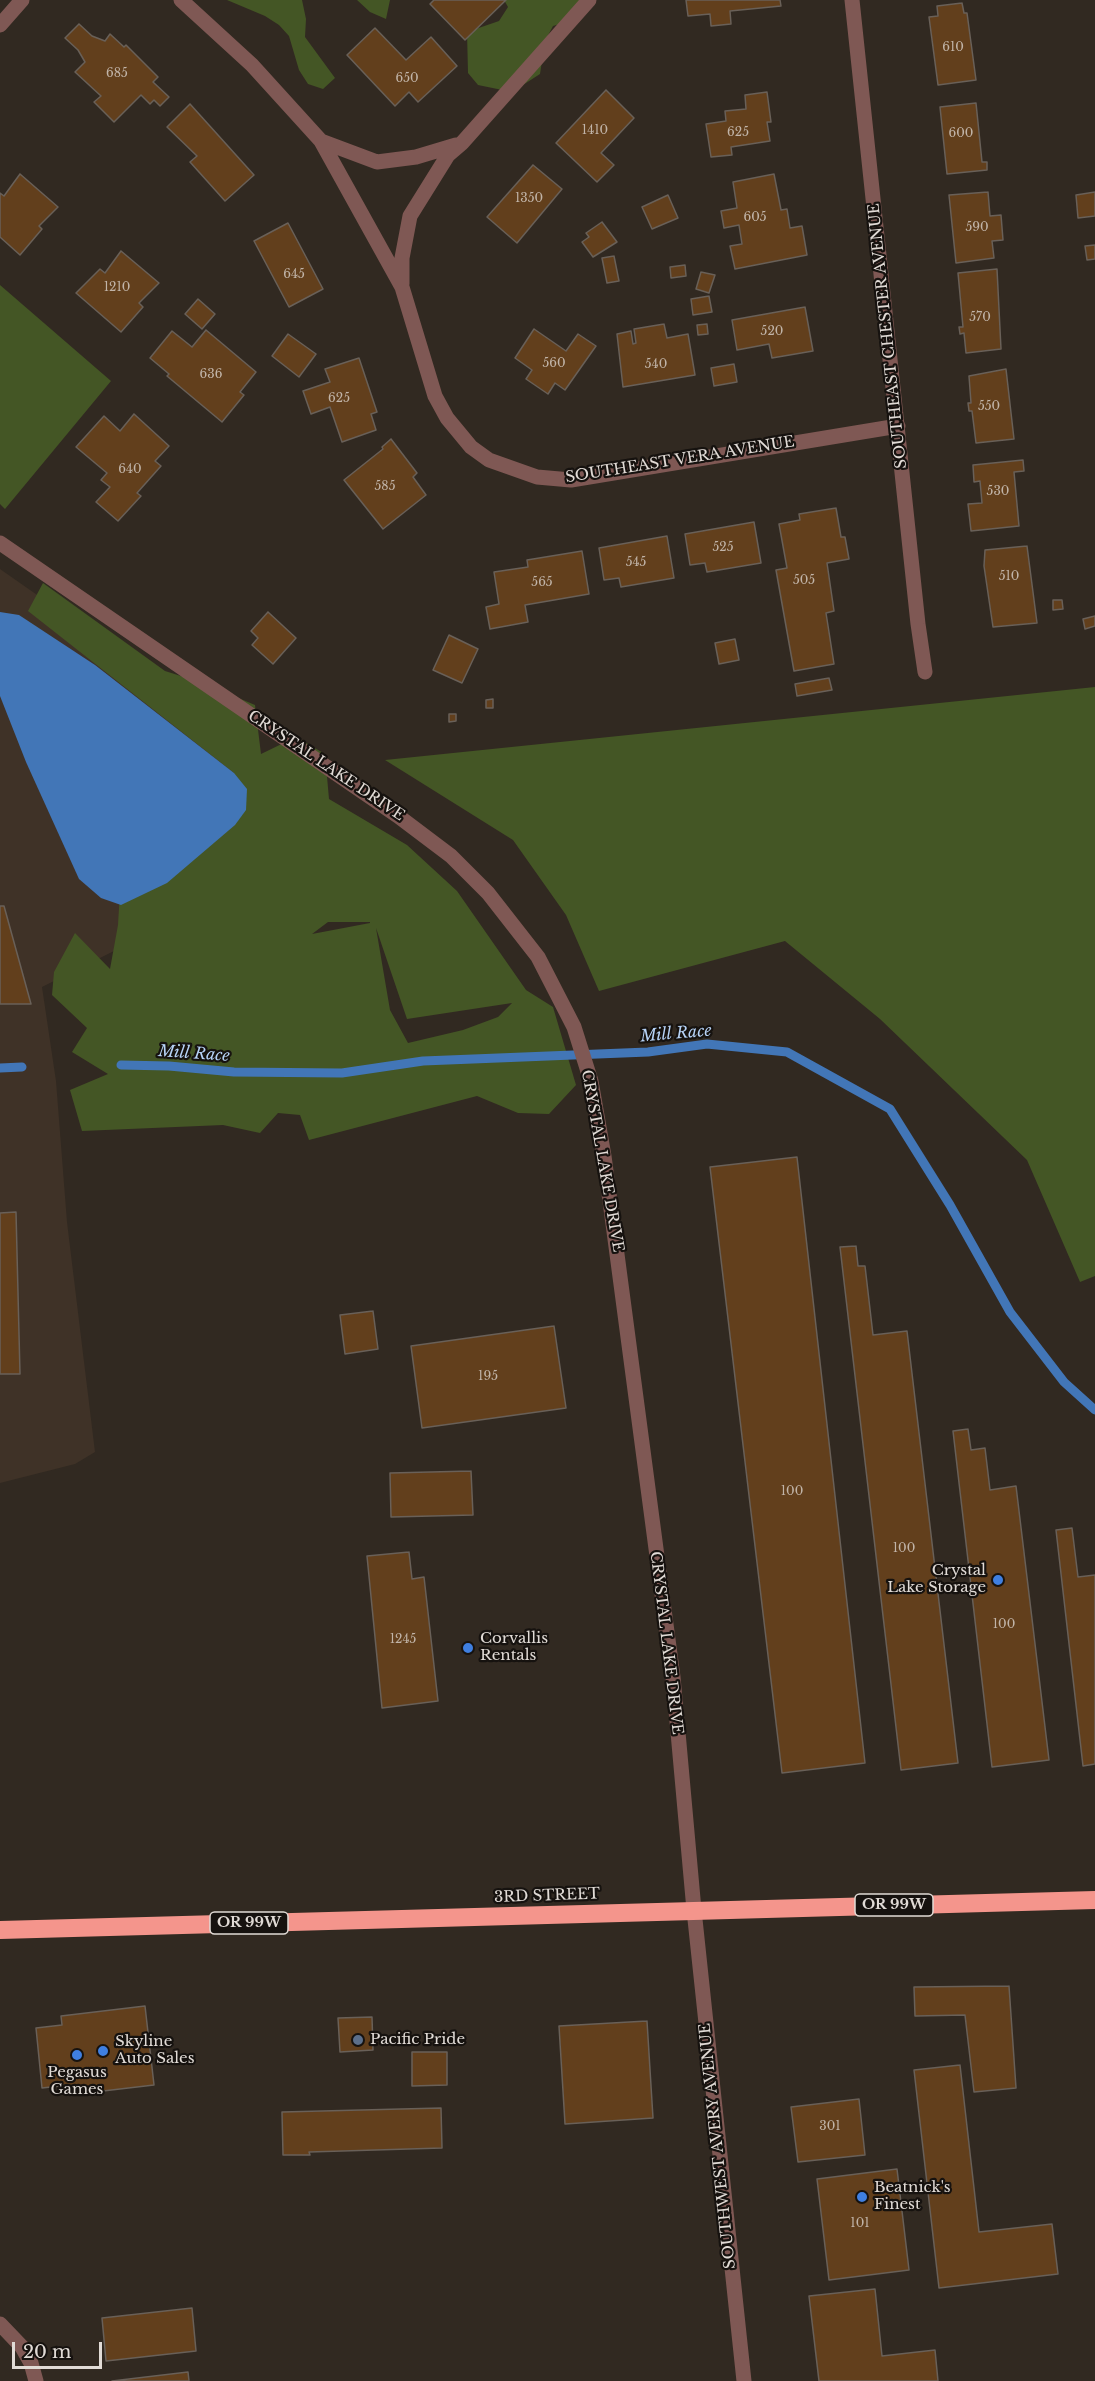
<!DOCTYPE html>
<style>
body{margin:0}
#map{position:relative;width:1095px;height:2381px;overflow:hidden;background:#312921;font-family:"Libre Baskerville",serif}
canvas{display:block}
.scale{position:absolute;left:12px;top:2342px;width:90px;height:27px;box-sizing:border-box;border:3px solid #e1dbd6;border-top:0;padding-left:8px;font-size:18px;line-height:21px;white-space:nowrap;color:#e1dbd6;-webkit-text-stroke:4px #16120f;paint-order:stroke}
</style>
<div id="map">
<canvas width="1095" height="2381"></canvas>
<div class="scale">20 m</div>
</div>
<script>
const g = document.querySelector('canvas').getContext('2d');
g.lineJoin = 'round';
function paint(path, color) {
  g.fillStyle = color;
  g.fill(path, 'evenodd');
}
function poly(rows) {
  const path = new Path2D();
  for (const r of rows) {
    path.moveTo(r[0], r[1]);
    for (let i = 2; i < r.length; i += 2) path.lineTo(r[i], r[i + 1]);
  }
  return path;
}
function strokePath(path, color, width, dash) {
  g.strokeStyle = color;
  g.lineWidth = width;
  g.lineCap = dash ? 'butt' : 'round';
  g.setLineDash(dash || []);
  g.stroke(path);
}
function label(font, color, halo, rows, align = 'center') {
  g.font = font + ' "Libre Baskerville",serif';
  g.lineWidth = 4.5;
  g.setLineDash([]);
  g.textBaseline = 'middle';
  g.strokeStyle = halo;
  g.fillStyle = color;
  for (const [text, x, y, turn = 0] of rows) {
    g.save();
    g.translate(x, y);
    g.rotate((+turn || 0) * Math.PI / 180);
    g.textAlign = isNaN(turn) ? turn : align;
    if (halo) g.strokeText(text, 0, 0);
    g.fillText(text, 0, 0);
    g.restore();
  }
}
const built = poly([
 [0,569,113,648,301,786,166,925,42,987,56,1081,67,1222,95,1452,75,1464,0,1483]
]);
const green = poly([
 [227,0,302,0,306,19,305,37,335,78,323,89,308,84,299,70,289,36,279,25,265,16],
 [357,0,390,0,386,19,370,12],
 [504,0,594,0,570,21,553,26,545,41,540,74,512,92,478,85,468,73,467,32,499,21,508,7],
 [0,285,111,381,5,509,0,504],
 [43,583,165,671,203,683,255,705,261,754,296,737,325,754,329,799,407,845,457,891,526,990,553,1007,576,1085,549,1114,518,1113,477,1096,309,1140,300,1115,278,1113,260,1133,223,1125,82,1131,70,1090,108,1074,72,1052,87,1028,52,995,54,972,75,933,110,969,118,925,120,891,234,773,28,611],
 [328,922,370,922,370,923,312,934],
 [376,928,407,1019,512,1003,498,1017,463,1030,408,1043,390,1010],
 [1095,687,1095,1276,1080,1282,1027,1160,880,1019,785,941,599,991,566,915,513,840,385,760]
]);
const water = poly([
 [0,612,19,615,95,665,234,773,247,789,246,810,235,825,167,883,121,905,101,898,79,879,26,762,0,696]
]);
const stream = poly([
 [121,1065,169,1066,234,1072,342,1073,423,1061,648,1052,707,1044,787,1052,890,1109,950,1205,1010,1312,1064,1382,1095,1410],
 [0,1068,22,1067]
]);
const building = poly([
 [434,0,506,0,465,40,430,4,434,0],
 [686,0,780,0,781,6,730,11,731,24,711,26,710,14,688,16,686,0],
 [962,3,964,13,967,13,976,80,938,85,929,17,938,16,937,6,962,3],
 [79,24,92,36,105,41,110,34,124,47,126,45,158,77,153,82,169,97,160,106,154,100,150,104,141,95,114,122,94,102,101,96,75,72,85,62,78,50,65,38,79,24],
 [375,28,406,60,431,37,457,66,418,102,409,92,395,106,347,55,375,28],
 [606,90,634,118,601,153,614,165,597,182,556,143,606,90],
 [767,92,771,122,767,122,770,141,731,147,732,155,711,157,706,124,726,121,725,111,746,109,745,95,767,92],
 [976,103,982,162,987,162,987,170,947,174,940,107,976,103],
 [190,104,254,175,225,201,190,162,197,156,167,127,190,104],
 [533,165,562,189,517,243,487,217,533,165],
 [20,174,58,207,39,226,42,229,20,255,0,237,0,193,4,196,20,174],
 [774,174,781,210,787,209,790,228,802,226,807,255,735,269,730,246,742,244,739,225,724,228,721,211,737,208,733,182,774,174],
 [988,192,990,216,1001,215,1003,240,992,241,994,258,956,263,949,195,988,192],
 [1095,192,1095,216,1078,218,1076,195,1095,192],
 [668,195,678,218,652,229,642,207,668,195],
 [602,222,617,242,593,257,582,242,589,237,586,233,602,222],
 [288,223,323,289,289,307,254,241,288,223],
 [1095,245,1095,259,1087,260,1085,246,1095,245],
 [121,251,159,283,139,303,143,307,121,332,76,293,100,269,105,273,121,251],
 [614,256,619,281,607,283,602,258,614,256],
 [685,265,686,276,671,278,670,267,685,265],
 [997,269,1001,349,966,353,964,333,960,334,959,327,963,327,958,273,997,269],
 [701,272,715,275,709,293,696,289,701,272],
 [709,296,712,312,693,315,691,299,709,296],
 [198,299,215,314,202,329,185,314,198,299],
 [805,307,813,351,772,358,769,344,737,350,732,320,805,307],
 [664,324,667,338,688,334,695,375,623,387,617,334,631,331,633,344,636,343,634,329,664,324],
 [707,324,708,334,698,335,697,325,707,324],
 [534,329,566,351,578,334,596,346,565,390,555,383,548,394,526,379,532,370,515,358,534,329],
 [206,330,256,372,240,392,244,395,222,422,167,376,169,374,150,358,172,331,192,347,206,330],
 [288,334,316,354,299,377,272,356,288,334],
 [359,358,377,412,371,414,376,430,342,442,330,407,311,414,303,391,330,382,325,369,359,358],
 [734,364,737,382,714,386,711,368,734,364],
 [1006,369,1014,439,976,443,972,411,969,411,968,403,971,403,969,376,1006,369],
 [134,414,169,446,155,461,161,466,137,493,141,496,118,521,96,502,110,487,101,480,107,473,76,447,104,416,120,431,134,414],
 [391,439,417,473,413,477,426,495,383,529,344,480,383,449,382,447,391,439],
 [1023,460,1024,471,1014,472,1019,526,971,531,968,504,982,503,980,481,974,482,973,465,1023,460],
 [836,508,841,537,845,537,849,559,827,563,834,611,826,613,834,664,794,671,776,570,787,568,779,524,800,520,799,514,836,508],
 [754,522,761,563,707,572,705,563,690,565,685,534,754,522],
 [667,536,674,578,621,587,619,578,604,580,599,548,667,536],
 [1027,546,1037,623,993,627,984,566,985,550,1027,546],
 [582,551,589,594,525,605,528,622,490,629,486,607,499,604,494,572,528,567,527,560,582,551],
 [1053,600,1062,600,1063,609,1053,610,1053,600],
 [268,612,296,638,273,664,252,645,258,638,251,631,268,612],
 [1095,616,1095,626,1085,629,1083,619,1095,616],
 [449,635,478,649,462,683,433,670,449,635],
 [735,639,739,660,719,664,715,643,735,639],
 [829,678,832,690,797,696,795,684,829,678],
 [493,699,493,708,486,708,486,700,493,699],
 [449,714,456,714,456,721,449,722,449,714],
 [0,906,4,906,31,1004,0,1004,0,906],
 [797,1157,865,1763,782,1773,710,1167,797,1157],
 [16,1212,20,1374,0,1374,0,1213,16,1212],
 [856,1246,858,1266,865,1266,873,1335,907,1331,958,1763,901,1770,840,1247,856,1246],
 [373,1311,378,1349,345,1354,340,1315,373,1311],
 [554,1326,566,1408,422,1428,411,1346,554,1326],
 [968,1429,971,1450,985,1448,990,1490,1016,1486,1049,1760,992,1767,953,1431,968,1429],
 [471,1471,473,1515,391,1517,390,1473,471,1471],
 [1072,1528,1078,1577,1095,1575,1095,1764,1083,1766,1056,1530,1072,1528],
 [409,1552,412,1579,424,1577,438,1701,382,1708,367,1556,409,1552],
 [1009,1986,1016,2088,974,2092,965,2015,915,2016,914,1987,1009,1986],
 [145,2006,154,2085,69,2095,68,2085,42,2088,36,2028,62,2025,61,2016,145,2006],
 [372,2017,373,2050,340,2052,338,2018,372,2017],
 [647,2021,653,2118,565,2124,559,2026,647,2021],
 [412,2052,447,2052,447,2085,412,2086,412,2052],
 [960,2065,979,2232,1052,2224,1058,2274,939,2288,914,2070,960,2065],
 [859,2099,865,2155,798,2162,791,2107,859,2099],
 [441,2108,442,2148,309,2152,310,2155,283,2155,282,2112,441,2108],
 [897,2169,909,2270,829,2280,817,2179,897,2169],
 [875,2289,882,2356,935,2350,938,2381,819,2381,809,2296,875,2289],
 [192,2308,196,2351,106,2361,102,2318,192,2308],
 [188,2372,189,2381,112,2381,188,2372]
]);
const minor = poly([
 [181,0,252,65,321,141,402,287,435,396,447,418,471,447,489,460,537,477,571,480,898,426],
 [852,0,918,624,925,672],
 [0,25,22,0],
 [321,141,377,162,416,157,456,145],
 [402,284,402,258,410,216,448,155,462,143,589,0],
 [0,543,398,816,451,856,488,893,538,957,574,1027,591,1081,604,1156,673,1677,694,1910,744,2381],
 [0,2324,22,2347,31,2363,36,2381]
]);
const highway = poly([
 [0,1930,1095,1900]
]);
const markers = [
 [998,1580,6,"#3f7fe0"],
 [468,1648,6,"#3f7fe0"],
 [358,2040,6,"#5c6f8a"],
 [103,2051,6,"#3f7fe0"],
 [77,2055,6,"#3f7fe0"],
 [862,2197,6,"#3f7fe0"]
];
const numberNames = [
 ["610",953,48],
 ["685",117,74],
 ["650",407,79],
 ["1410",595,131],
 ["625",738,133],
 ["600",961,134],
 ["1350",529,199],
 ["605",755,218],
 ["590",977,228],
 ["645",294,275],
 ["1210",117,288],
 ["570",980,318],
 ["520",772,332],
 ["560",554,364],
 ["540",656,365],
 ["636",211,375],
 ["625",339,399],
 ["550",989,407],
 ["640",130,470],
 ["585",385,487],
 ["530",998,492],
 ["525",723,548],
 ["545",636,563],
 ["510",1009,577],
 ["505",804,581],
 ["565",542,583],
 ["195",488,1377],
 ["100",792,1492],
 ["100",904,1549],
 ["100",1004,1625],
 ["1245",403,1640],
 ["301",830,2127],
 ["101",860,2224]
];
const shields = [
 [894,1905,78],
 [249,1923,78]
];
const shieldNames = [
 ["OR 99W",894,1905],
 ["OR 99W",249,1923]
];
const streetNames = [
 ["SOUTHEAST CHESTER AVENUE",888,336,-96],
 ["SOUTHEAST VERA AVENUE",680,460,-9],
 ["CRYSTAL LAKE DRIVE",326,766,34],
 ["CRYSTAL LAKE DRIVE",602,1161,80],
 ["CRYSTAL LAKE DRIVE",666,1643,83],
 ["3RD STREET",547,1896,-2],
 ["SOUTHWEST AVERY AVENUE",718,2146,-96]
];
const poiNames = [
 ["Crystal",986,1571,"right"],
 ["Lake Storage",986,1588,"right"],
 ["Corvallis",480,1639],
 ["Rentals",480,1656],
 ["Pacific Pride",370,2040],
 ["Skyline",115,2042],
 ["Auto Sales",115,2059],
 ["Pegasus",77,2073,"center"],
 ["Games",77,2090,"center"],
 ["Beatnick's",874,2188],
 ["Finest",874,2205]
];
const waterNames = [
 ["Mill Race",676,1034,-5],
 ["Mill Race",194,1054,4]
];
paint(built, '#3f3227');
paint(green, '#445625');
paint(water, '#4276b7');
strokePath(stream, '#4276b7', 9);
paint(building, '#623f1c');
strokePath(building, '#696058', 1.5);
strokePath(minor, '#7f5854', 15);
strokePath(highway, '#f4958c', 18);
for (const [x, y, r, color] of markers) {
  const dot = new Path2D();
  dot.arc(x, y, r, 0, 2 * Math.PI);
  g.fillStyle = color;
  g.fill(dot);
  strokePath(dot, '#16120f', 2);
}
label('12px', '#c1b4a8', null, numberNames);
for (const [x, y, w] of shields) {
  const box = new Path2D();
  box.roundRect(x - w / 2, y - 11, w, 22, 4.5);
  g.fillStyle = '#16120f';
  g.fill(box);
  strokePath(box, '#e1dbd6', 1.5);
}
label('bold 14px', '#e1dbd6', null, shieldNames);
label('15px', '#e1dbd6', '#16120f', streetNames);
label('15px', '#e1dbd6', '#16120f', poiNames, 'left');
label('italic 16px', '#b7d3f7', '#16120f', waterNames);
</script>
